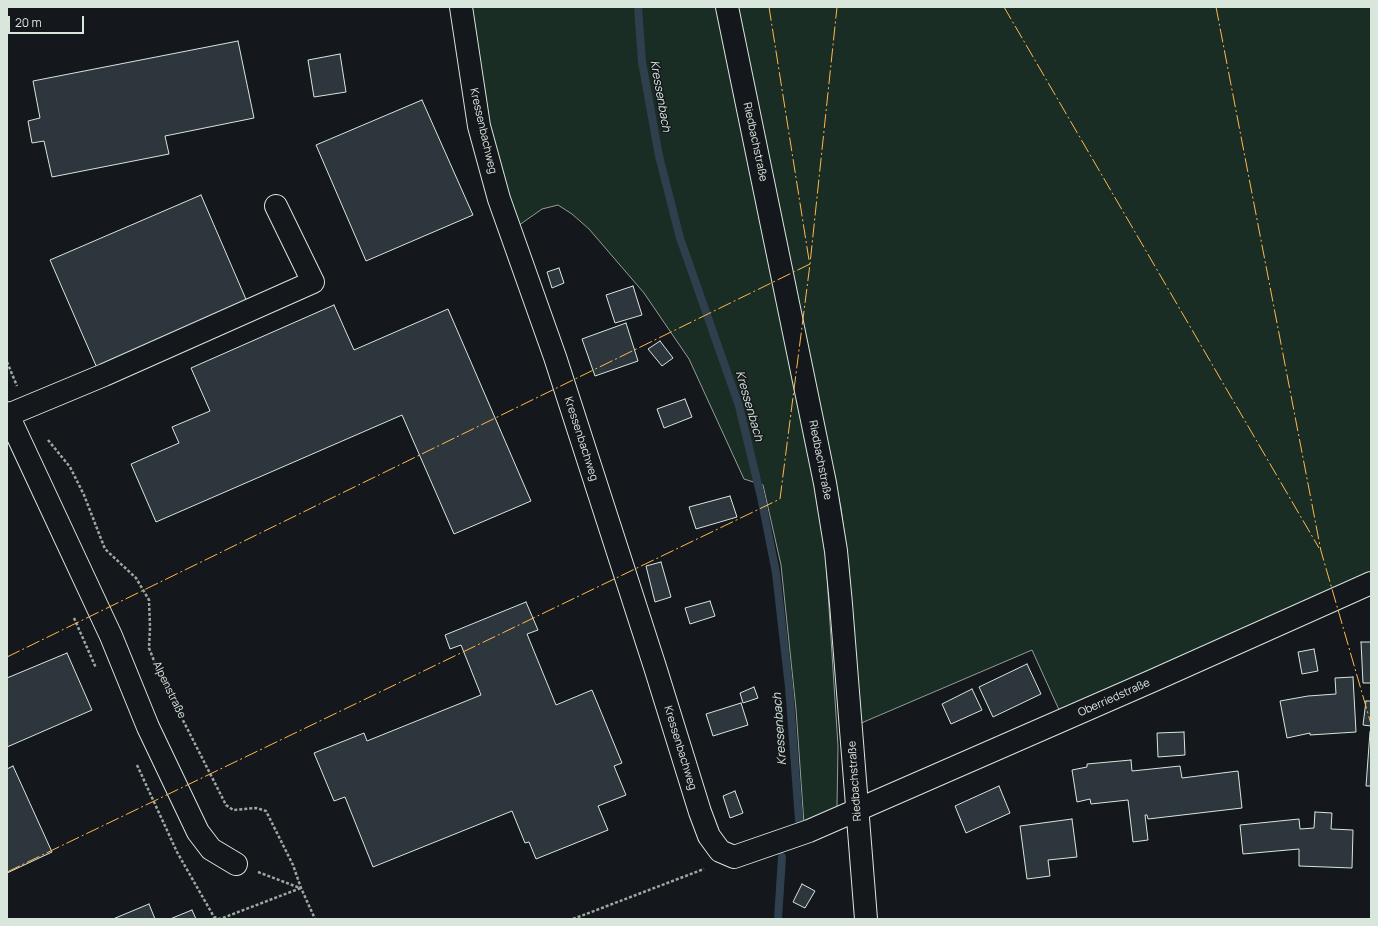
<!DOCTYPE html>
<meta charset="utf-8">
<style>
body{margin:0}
#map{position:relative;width:1378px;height:926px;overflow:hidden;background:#14181c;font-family:Manrope,sans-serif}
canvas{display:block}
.frame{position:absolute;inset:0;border:8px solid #d8e6dc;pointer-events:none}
.scale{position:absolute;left:8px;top:16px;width:76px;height:18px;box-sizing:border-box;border:2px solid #d8e6dc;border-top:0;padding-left:5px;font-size:12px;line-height:14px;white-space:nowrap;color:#d8e6dc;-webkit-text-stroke:3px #14181c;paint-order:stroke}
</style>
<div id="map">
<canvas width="1378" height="926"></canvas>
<div class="frame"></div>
<div class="scale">20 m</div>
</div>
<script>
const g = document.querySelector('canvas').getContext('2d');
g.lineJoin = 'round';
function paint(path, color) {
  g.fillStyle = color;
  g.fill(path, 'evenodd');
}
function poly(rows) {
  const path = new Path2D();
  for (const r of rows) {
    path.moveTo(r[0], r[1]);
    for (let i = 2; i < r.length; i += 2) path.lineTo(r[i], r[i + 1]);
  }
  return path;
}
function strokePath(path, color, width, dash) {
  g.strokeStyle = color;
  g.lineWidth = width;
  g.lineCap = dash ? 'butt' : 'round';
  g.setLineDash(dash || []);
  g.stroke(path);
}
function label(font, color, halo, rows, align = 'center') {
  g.font = font + ' Manrope,sans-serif';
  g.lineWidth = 3;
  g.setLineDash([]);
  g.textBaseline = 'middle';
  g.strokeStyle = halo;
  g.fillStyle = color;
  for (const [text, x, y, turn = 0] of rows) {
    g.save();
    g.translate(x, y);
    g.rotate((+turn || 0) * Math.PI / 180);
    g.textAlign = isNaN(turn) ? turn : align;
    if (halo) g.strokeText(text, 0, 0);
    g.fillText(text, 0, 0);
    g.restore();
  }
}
const green = poly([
 [467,7,716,7,824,531,838,746,837,806,833,813,804,824,796,709,781,565,763,485,744,479,689,359,644,293,589,229,572,214,558,205,542,209,515,228,500,185,467,7],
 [736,7,1371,7,1371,575,1060,712,1032,650,859,724,849,569,841,508,736,7]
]);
const stream = poly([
 [638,7,642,62,659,156,680,238,739,406,761,497,776,573,789,687,799,820],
 [778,919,782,857]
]);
const building = poly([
 [238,41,254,118,165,136,169,154,52,177,44,141,32,143,28,121,40,118,33,81,238,41],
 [340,54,346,92,314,97,308,60,340,54],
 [422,100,473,215,366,261,316,145,422,100],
 [201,195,248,304,97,368,50,260,201,195],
 [559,268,564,283,552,288,547,272,559,268],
 [633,286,642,315,615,323,606,295,633,286],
 [334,305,354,350,448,309,531,501,454,534,402,415,156,522,131,464,179,443,172,427,210,411,191,368,334,305],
 [626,323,638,361,595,376,582,339,626,323],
 [660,341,673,358,662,366,648,349,660,341],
 [685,399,692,417,664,428,657,409,685,399],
 [730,496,737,517,696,529,689,507,730,496],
 [661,562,671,597,655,602,646,566,661,562],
 [710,601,715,616,690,624,685,608,710,601],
 [526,602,538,630,527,634,556,705,592,690,622,763,614,766,626,795,598,806,608,830,536,859,529,842,525,843,512,811,373,867,345,797,334,801,314,753,364,733,367,741,481,695,461,645,450,649,445,635,526,602],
 [1361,642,1371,642,1371,683,1363,683,1361,642],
 [1314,649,1318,671,1302,674,1298,652,1314,649],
 [67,653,92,710,7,747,7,678,67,653],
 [1027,664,1041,694,993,717,979,687,1027,664],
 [1353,677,1356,732,1310,735,1310,733,1287,738,1280,701,1308,696,1336,694,1335,678,1353,677],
 [754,687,758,698,743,703,740,693,754,687],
 [972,689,982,710,951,724,942,704,972,689],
 [1366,701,1371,701,1371,726,1363,725,1366,701],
 [741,703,748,725,713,736,706,714,741,703],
 [1184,732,1185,755,1158,757,1157,733,1184,732],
 [1370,732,1371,732,1371,786,1366,786,1370,732],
 [1131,760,1132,771,1180,766,1182,778,1238,771,1242,808,1148,819,1147,815,1145,815,1148,840,1133,842,1128,800,1091,804,1090,799,1077,802,1072,770,1087,767,1087,764,1131,760],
 [13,766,52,852,7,873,7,769,13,766],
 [999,786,1010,813,966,833,955,806,999,786],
 [735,791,743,813,730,818,723,796,735,791],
 [1315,812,1332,813,1331,829,1353,830,1352,868,1299,866,1299,849,1243,854,1240,825,1299,819,1300,829,1314,828,1315,812],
 [1072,819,1077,857,1048,860,1050,876,1027,879,1020,826,1072,819],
 [802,884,815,891,805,908,793,902,802,884],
 [149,904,155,919,113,919,149,904],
 [192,910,196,919,170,919,192,910]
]);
const path = poly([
 [7,362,17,386],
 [48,440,70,467,84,495,105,549,136,578,149,600,150,627,149,648,158,671,226,805,233,810,256,808,266,811,293,865,301,888,315,919],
 [74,618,96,668],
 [137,765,177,852,214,917,220,919,301,888],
 [258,872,300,888],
 [573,919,704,869]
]);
const minor = poly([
 [461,7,479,126,499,199,555,357,655,667,700,812,709,836,720,851,734,857,809,831,1152,681,1371,583],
 [727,7,825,483,836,551,841,604,866,919],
 [7,413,111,636,148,727,198,832,211,849,236,864],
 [8,415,104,375,313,282,276,206]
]);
const power = poly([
 [769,7,809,260],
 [1004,7,1319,548],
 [1216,7,1321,551,1371,724],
 [7,657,810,264],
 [7,872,780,499,810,264,837,7]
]);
const streetNames = [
 ["Kressenbachweg",483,131,77],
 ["Riedbachstraße",755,142,78],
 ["Kressenbachweg",581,439,72],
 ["Riedbachstraße",820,460,79],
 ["Alpenstraße",169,690,64],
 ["Oberriedstraße",1114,698,-24],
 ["Kressenbachweg",680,748,73],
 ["Riedbachstraße",855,781,-94]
];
const waterNames = [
 ["Kressenbach",660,96,80],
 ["Kressenbach",749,406,74],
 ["Kressenbach",780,729,-94]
];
paint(green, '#1a2d24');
strokePath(green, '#939e99', 1);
strokePath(stream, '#2f3f4d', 8);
paint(building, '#2c363c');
strokePath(building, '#d8e6dc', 1);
strokePath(minor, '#d8e6dc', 24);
strokePath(path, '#9da8a2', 2.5, [3, 2]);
strokePath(minor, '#14181c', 22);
strokePath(power, '#ffb74d', 1, [14, 3, 2, 3]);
label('11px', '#d8e6dc', '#14181c', streetNames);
label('italic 12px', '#d8e6dc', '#14181c', waterNames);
</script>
